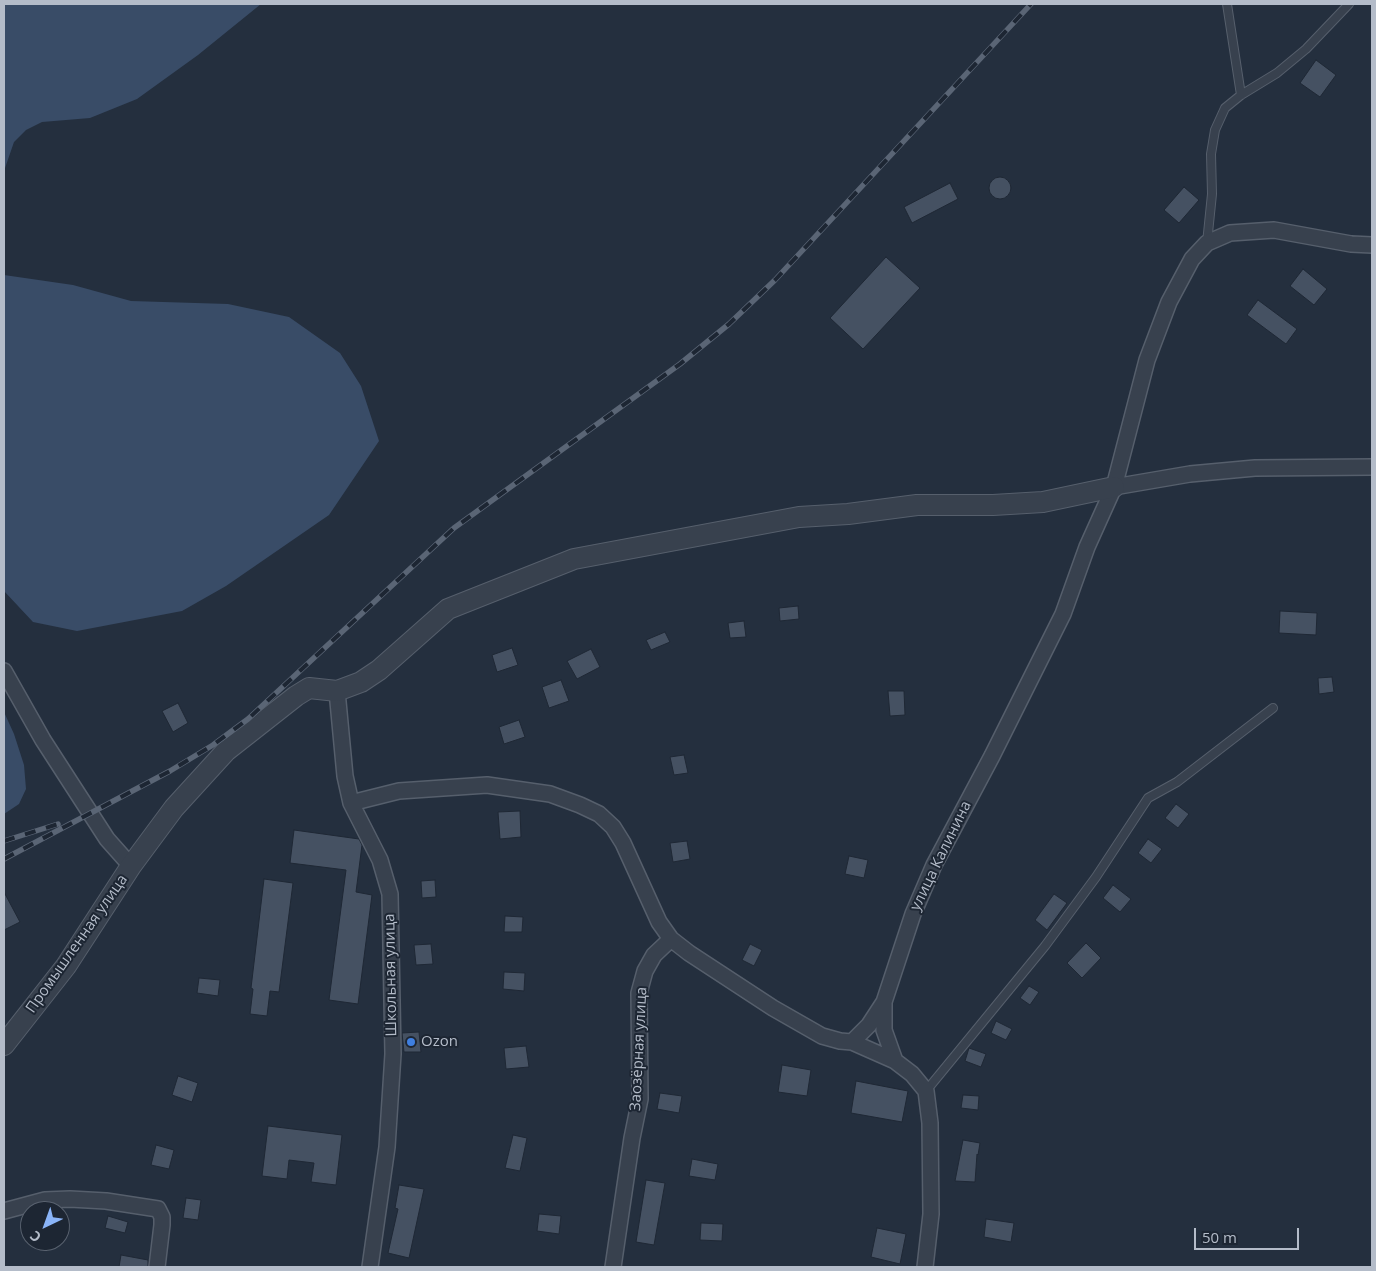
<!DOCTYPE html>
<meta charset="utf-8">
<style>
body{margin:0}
#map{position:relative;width:1376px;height:1271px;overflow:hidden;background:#242f3e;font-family:"Open Sans",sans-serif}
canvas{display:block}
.frame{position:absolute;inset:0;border:5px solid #b4bcc9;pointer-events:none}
.north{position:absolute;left:20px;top:1201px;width:50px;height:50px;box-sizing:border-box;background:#1d2633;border:1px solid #59626f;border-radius:50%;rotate:222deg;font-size:14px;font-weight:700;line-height:20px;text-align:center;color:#b4bcc9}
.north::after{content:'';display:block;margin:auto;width:18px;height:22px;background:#8ab4f8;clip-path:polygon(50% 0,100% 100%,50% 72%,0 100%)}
.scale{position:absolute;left:1194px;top:1228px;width:105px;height:22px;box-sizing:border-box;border:2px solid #b4bcc9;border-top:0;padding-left:6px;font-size:15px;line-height:18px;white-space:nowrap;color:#b4bcc9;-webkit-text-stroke:4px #1d2633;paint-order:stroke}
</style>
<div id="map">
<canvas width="1376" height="1271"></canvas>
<div class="frame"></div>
<div class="north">С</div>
<div class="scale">50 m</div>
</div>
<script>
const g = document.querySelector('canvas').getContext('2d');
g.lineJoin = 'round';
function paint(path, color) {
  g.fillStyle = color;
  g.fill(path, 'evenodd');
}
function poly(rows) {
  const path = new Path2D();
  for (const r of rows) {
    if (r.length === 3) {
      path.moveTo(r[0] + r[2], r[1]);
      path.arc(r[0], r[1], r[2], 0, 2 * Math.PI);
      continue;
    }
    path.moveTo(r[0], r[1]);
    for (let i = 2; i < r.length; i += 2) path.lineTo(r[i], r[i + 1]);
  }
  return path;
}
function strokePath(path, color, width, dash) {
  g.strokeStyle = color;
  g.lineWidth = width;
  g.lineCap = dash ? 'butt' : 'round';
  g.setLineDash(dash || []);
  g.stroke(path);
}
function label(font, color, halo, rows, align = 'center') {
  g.font = font + ' "Open Sans",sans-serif';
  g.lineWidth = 4;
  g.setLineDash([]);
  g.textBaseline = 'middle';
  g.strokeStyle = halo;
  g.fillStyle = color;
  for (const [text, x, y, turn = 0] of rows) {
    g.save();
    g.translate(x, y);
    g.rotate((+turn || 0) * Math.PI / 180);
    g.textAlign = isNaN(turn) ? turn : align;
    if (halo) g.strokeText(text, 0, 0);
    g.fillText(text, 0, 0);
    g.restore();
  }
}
const water = poly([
 [4,4,261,4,198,55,137,99,90,118,42,122,26,130,14,142,4,171],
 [4,275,73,285,131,301,228,304,289,317,340,353,361,386,379,441,329,515,226,586,182,611,77,631,33,622,4,591],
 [4,712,14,734,24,765,26,789,19,804,4,814]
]);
const building = poly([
 [1316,60,1336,75,1320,97,1300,83,1316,60],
 [1000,188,11],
 [950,183,958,199,912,223,904,207,950,183],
 [1184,187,1199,200,1179,223,1164,210,1184,187],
 [886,257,920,288,863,349,830,318,886,257],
 [1303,269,1327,289,1314,305,1290,286,1303,269],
 [1258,300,1297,329,1286,344,1247,315,1258,300],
 [798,606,799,619,780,621,779,608,798,606],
 [1280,611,1317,613,1316,635,1279,633,1280,611],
 [744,621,746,637,730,638,728,623,744,621],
 [665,632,670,642,651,650,646,640,665,632],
 [512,648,518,665,497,672,492,655,512,648],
 [591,649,600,667,577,679,567,661,591,649],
 [1332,677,1334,692,1319,694,1318,678,1332,677],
 [561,680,569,701,549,708,542,687,561,680],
 [888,691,904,691,905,715,890,716,888,691],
 [178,703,188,723,173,732,162,711,178,703],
 [519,720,525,737,504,744,499,727,519,720],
 [684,755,688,773,674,775,670,757,684,755],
 [1176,804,1189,814,1178,828,1165,818,1176,804],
 [520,811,521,837,500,839,498,812,520,811],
 [294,830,359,839,362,845,356,892,372,895,358,1004,329,1000,346,870,290,863,294,830],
 [1148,839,1162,849,1151,863,1138,853,1148,839],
 [687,841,690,859,673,862,670,843,687,841],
 [849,856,868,860,864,878,845,874,849,856],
 [264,879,293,883,279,992,270,991,267,1016,250,1014,253,989,251,988,264,879],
 [435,880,436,897,422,898,421,881,435,880],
 [1113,885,1131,899,1120,912,1103,898,1113,885],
 [4,892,20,922,4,930,4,892],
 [1054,894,1067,903,1047,930,1035,920,1054,894],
 [505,916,523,917,522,932,504,932,505,916],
 [1086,943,1101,958,1082,978,1067,963,1086,943],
 [431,944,433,964,416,965,414,945,431,944],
 [750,944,762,950,754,966,742,960,750,944],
 [504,972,525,973,524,991,503,989,504,972],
 [199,978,220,980,218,996,197,993,199,978],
 [1029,986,1039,992,1030,1005,1020,998,1029,986],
 [996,1021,1012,1029,1006,1040,991,1033,996,1021],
 [419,1032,421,1052,404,1052,402,1033,419,1032],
 [526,1046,529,1067,506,1069,504,1048,526,1046],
 [969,1048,986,1054,981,1067,965,1061,969,1048],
 [782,1065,811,1070,807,1096,778,1092,782,1065],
 [178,1076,198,1083,192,1102,172,1095,178,1076],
 [856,1081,908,1091,902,1122,851,1113,856,1081],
 [660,1093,682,1096,679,1113,657,1109,660,1093],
 [963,1095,979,1096,978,1110,961,1108,963,1095],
 [268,1126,342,1135,336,1185,311,1182,314,1163,289,1160,287,1179,262,1176,268,1126],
 [513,1135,527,1138,520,1171,505,1168,513,1135],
 [963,1140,980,1143,978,1155,977,1154,975,1182,955,1181,963,1140],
 [156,1145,174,1150,169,1169,151,1165,156,1145],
 [692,1159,718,1164,715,1180,689,1176,692,1159],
 [646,1180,665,1183,654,1245,636,1242,646,1180],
 [399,1185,424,1189,409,1258,388,1253,398,1209,395,1208,399,1185],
 [186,1198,201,1200,198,1220,183,1218,186,1198],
 [539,1214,561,1216,559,1234,537,1231,539,1214],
 [108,1216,128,1222,125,1233,105,1228,108,1216],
 [986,1219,1014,1223,1011,1242,984,1237,986,1219],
 [701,1223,723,1224,722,1241,700,1240,701,1223],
 [877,1228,906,1234,900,1264,871,1257,877,1228],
 [121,1255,148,1260,148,1267,119,1267,121,1255]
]);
const service = poly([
 [1227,4,1241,95],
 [1207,243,1212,194,1211,154,1215,130,1225,108,1241,95,1277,73,1306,49,1349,4],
 [926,1091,1045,946,1096,877,1148,798,1177,782,1273,708]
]);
const minor = poly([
 [1114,487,1190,474,1255,468,1372,467],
 [4,671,43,740,107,839,131,866],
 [337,691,345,776,351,803,380,860,390,894,393,1054,387,1147,370,1267],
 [351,803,399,791,487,785,550,794,580,805,599,814,613,827,623,843,659,922,671,939,654,955,645,971,639,993,640,1099,632,1138,613,1267],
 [671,939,689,953,773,1008,822,1036,840,1041,852,1042,869,1025,884,1002],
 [852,1042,895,1061],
 [4,1211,45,1200,70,1199,106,1201,158,1209,162,1217,162,1225,157,1267],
 [925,1267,931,1214,930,1123,926,1091,912,1074,895,1061,884,1030,884,1002,913,914,934,865,992,756,1063,614,1087,547,1114,487,1147,360,1169,302,1192,259,1207,243,1230,233,1274,230,1351,244,1372,245]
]);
const tertiary = poly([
 [4,1045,66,966,131,866,174,808,226,751,296,696,309,688,337,691,361,682,379,670,448,609,574,559,799,517,848,514,917,505,993,505,1043,502,1114,487]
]);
const rail = poly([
 [4,841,58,824],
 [4,859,170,771,213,745,248,719,454,528,680,364,729,324,775,280,1031,4]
]);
const markers = [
 [411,1042,5,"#3f7fe0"]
];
const streetNames = [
 ["улица Калинина",941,856,-64],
 ["Промышленная улица",77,944,-55],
 ["Школьная улица",391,975,-91],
 ["Заозёрная улица",639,1049,-87]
];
const poiNames = [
 ["Ozon",421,1042]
];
paint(water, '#394c67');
paint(building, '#455162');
strokePath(building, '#1f2835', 1);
strokePath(service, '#565f6c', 10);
strokePath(minor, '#565f6c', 18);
strokePath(tertiary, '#565f6c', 22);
strokePath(service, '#38414e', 8);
strokePath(minor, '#38414e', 15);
strokePath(tertiary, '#38414e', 20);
strokePath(rail, '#5a6575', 5.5);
strokePath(rail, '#1d2633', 4, [11]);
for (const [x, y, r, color] of markers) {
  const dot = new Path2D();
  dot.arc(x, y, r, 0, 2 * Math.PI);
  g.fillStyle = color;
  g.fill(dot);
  strokePath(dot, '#1d2633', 2);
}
label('15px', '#b4bcc9', '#1d2633', streetNames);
label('15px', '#b4bcc9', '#1d2633', poiNames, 'left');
</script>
